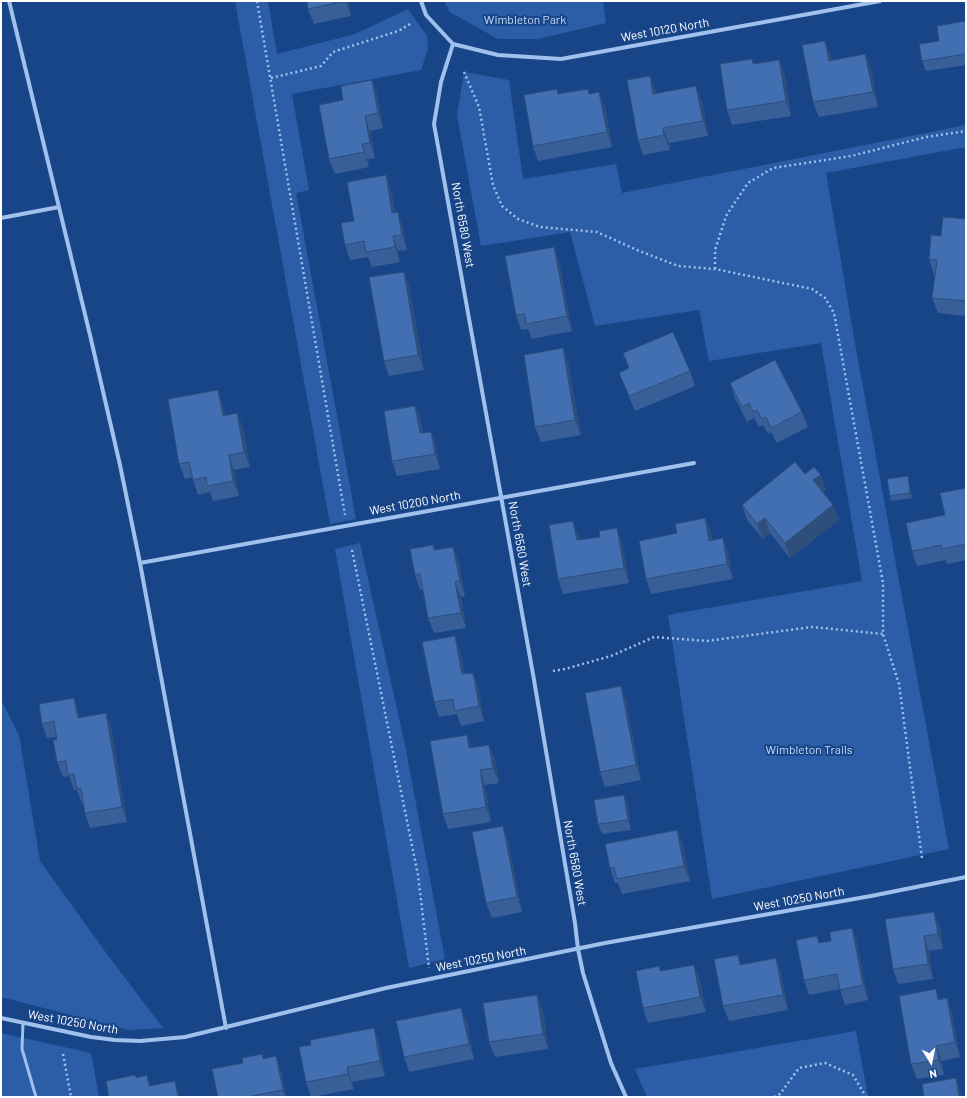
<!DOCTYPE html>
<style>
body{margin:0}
#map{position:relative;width:967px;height:1098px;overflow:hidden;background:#184588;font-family:Barlow,sans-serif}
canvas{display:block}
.frame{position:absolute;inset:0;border:2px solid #fff;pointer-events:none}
.north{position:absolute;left:911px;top:1042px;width:40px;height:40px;-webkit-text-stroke:3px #184588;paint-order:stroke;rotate:170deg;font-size:11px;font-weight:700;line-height:16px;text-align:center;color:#fff}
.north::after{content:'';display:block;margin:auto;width:14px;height:18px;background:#fff;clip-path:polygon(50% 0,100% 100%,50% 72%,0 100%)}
</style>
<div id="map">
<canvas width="967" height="1098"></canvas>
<div class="frame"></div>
<div class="north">N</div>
</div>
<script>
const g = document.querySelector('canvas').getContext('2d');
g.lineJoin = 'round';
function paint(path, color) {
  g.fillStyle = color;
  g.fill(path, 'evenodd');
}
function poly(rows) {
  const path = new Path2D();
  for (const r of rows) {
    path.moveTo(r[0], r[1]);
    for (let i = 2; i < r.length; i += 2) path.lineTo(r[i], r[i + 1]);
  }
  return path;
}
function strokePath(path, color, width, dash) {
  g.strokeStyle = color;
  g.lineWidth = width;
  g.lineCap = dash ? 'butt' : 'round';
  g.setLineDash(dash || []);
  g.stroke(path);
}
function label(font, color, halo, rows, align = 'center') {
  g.font = font + ' Barlow,sans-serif';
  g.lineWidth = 4;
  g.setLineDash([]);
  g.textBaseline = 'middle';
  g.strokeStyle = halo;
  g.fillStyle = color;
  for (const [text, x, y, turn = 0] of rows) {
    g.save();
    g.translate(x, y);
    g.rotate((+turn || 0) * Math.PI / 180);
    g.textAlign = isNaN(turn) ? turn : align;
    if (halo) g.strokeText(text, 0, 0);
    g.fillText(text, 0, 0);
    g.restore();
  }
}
const green = poly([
 [235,1,268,1,277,54,355,34,408,9,427,36,428,49,421,70,292,94,309,190,296,193,356,519,330,524],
 [444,1,603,1,606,23,538,39,498,39,450,12],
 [464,72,509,80,523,179,616,164,622,193,966,125,966,147,826,173,857,355,949,849,712,899,668,615,862,581,821,343,709,361,699,310,595,326,570,232,481,246,457,115],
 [360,543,405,745,445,959,409,968,335,549],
 [1,700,19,735,40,861,107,954,163,1028,129,1030,1,997],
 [856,1031,868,1097,647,1097,635,1069],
 [1,1033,91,1053,99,1097,1,1097]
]);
const path = poly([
 [257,1,345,515],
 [464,72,479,107,493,185,502,206,518,219,540,227,597,232,637,250,678,266,715,269,812,289,825,298,834,313,883,583,883,634,899,684,922,858],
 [271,78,321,66,333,52,398,31,412,23],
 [715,269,715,250,726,216,748,183,773,168,851,156,926,137,966,131],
 [352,550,418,875,429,968],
 [553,671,565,669,611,656,654,637,707,641,812,627,883,634],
 [63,1054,71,1097],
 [774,1097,780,1094,799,1068,825,1063,853,1075,866,1097]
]);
const lane = poly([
 [23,1023,22,1049,36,1097]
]);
const street = poly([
 [9,1,90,335,120,465,140,563,226,1028],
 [421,1,426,15,453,44,441,82,434,124,533,674,575,923,578,949,583,973,611,1063,626,1097],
 [453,44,498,55,561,59,880,1],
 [1,218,59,207],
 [140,563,694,463],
 [1,1018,91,1037,115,1040,140,1041,185,1037,386,988,605,943,871,896,966,877]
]);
const wall = poly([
 [348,1,351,16,314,24,308,9],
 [966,21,966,65,926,71,922,61,939,41],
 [865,54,871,69,878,107,819,117,813,102,831,56,832,60],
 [752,59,754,64,779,60,785,75,791,116,732,125,727,110],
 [372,80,377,95,383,128,370,131,375,158,367,159,369,167,335,174,329,159,343,100],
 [656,91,656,93,702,101,708,136,669,143,670,150,643,155,638,140],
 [589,93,605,107,612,147,538,161,533,146,559,94],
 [386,175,391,190,395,212,403,227,407,250,398,251,400,262,372,267,368,257,350,260,345,245,354,221],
 [966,219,966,316,938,313,932,298,935,274,934,274,929,259,941,236],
 [554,247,559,262,572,331,532,339,528,329,521,330,516,315],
 [404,272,409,286,424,370,389,376,384,361],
 [563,348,568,363,581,435,541,442,535,427],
 [623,353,690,371,695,386,635,411,625,388,619,373,629,368],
 [730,383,802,412,808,427,777,443,771,432,768,434,763,425,759,427,754,418,747,422,735,398],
 [218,390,223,405,225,415,237,413,243,428,250,467,234,470,239,496,213,501,210,492,198,495,192,477,185,479,179,464],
 [415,406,421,421,423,433,431,432,436,447,440,469,397,476,392,461],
 [805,474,826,490,823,492,833,505,839,520,790,558,770,533,763,539,747,520,742,505],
 [908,476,909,481,912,498,891,501,890,496],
 [966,488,966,560,947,564,946,560,917,566,912,551,945,515],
 [705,518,711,533,712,540,723,538,728,553,733,579,651,594,646,579,677,533],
 [579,536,579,540,622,543,629,583,563,594,558,579],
 [433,545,435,550,459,562,465,596,461,597,466,628,434,633,428,618,423,589,420,590,415,575],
 [460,651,465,674,473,673,478,687,484,721,461,726,457,714,439,717,434,702],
 [626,701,641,780,605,787,600,772],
 [79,713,80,718,106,713,111,728,127,822,90,828,85,813,83,804,82,804,77,790,74,790,69,776,63,777,57,762,57,737,47,738,42,724],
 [471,748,495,760,499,783,485,785,491,822,448,829,443,814],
 [628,805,631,830,602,834,598,824],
 [677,830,683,845,690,881,622,894,618,883,615,883,610,868],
 [508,841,522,912,492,918,486,903],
 [885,919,940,927,943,949,929,951,933,979,898,984,893,969],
 [852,928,857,943,868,1000,845,1005,840,989,809,995,804,980,820,943,831,941],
 [776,958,781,973,788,1010,729,1021,723,1006,742,965],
 [661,971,700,980,706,1012,648,1023,643,1008],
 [947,998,952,1013,960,1057,942,1061,944,1075,917,1079,911,1064,939,1000],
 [461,1008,467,1023,474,1059,409,1072,404,1057],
 [543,1010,548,1049,495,1057,489,1042],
 [374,1028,379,1043,385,1076,352,1082,354,1089,311,1097,306,1082,311,1045],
 [262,1054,264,1059,281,1071,286,1097,218,1097,243,1063]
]);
const shadedWall = poly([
 [345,1,348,1,351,16],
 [825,41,831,56,835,76,829,61],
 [865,54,871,69,878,107,873,92],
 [779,60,785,75,791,116,786,101],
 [650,76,656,91,659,109,653,94],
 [372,80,377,95,383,128,378,113],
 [696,86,702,101,708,136,703,121],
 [599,92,605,107,612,147,607,132],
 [365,116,370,131,375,158,370,143],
 [663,128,669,143,670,150,664,135],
 [362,144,367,159,369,167,364,152],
 [386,175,391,190,398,228,392,213],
 [398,212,403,227,407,250,402,235],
 [393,236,398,251,400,262,395,247],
 [554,247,559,262,572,331,567,316],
 [404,272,409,286,424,370,418,355],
 [563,348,568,363,581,435,575,420],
 [218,390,223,405,228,431,223,416],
 [415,406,421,421,425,448,420,433],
 [237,413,243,428,250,467,244,452],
 [431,432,436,447,440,469,435,454],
 [229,455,234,470,239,496,233,481],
 [821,475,826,490,819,495,813,480],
 [908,476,909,481,912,498,910,493],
 [833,505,839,520,790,558,785,543],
 [705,518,711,533,715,556,709,541],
 [765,518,770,533,763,539,757,524],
 [573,521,579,536,582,555,577,540],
 [617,528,622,543,629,583,624,568],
 [723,538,728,553,733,579,727,564],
 [453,547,459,562,465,596,460,581],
 [455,582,461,597,466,628,461,613],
 [455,636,460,651,468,689,462,674],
 [473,673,478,687,484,721,479,706],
 [621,686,626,701,641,780,636,765],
 [74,698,79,713,83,733,78,718],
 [106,713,111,728,127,822,122,807],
 [467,735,472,750,469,748],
 [489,745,495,760,499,783,493,768],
 [480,770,485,785,491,822,486,807],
 [624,795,628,805,631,830,628,820],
 [503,826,508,841,522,912,517,897],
 [677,830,683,845,690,881,684,866],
 [934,912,940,927,943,949,938,934],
 [852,928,857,943,868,1000,863,985],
 [924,936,929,951,933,979,928,964],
 [738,955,744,970,740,965],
 [776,958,781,973,788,1010,783,995],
 [694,965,700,980,706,1012,700,997],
 [936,989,941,1004,938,1000],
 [537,995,543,1010,548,1049,543,1034],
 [947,998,952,1013,960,1057,955,1042],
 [461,1008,467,1023,474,1059,469,1044],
 [374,1028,379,1043,385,1076,380,1061],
 [936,1046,942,1061,944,1075,939,1060],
 [276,1056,281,1071,286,1097,285,1097,283,1090],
 [347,1067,352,1082,354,1089,348,1074],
 [147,1075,152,1090,149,1086],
 [956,1078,961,1093,962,1097,959,1097],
 [175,1081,180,1096,180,1097,178,1097]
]);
const building = poly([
 [307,1,345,1,308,9,307,1],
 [966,21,966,54,922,61,919,44,939,41,937,26,966,21],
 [825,41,829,61,865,54,873,92,813,102,802,45,825,41],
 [752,59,753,64,779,60,786,101,727,110,720,64,752,59],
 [650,76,653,94,696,86,703,121,663,128,664,135,638,140,627,80,650,76],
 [372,80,378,113,365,116,370,143,362,144,364,152,329,159,319,105,343,100,341,86,372,80],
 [557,89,558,94,588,89,589,94,599,92,607,132,533,146,524,95,557,89],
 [386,175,392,213,398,212,402,235,393,236,395,247,366,252,364,241,345,245,341,223,354,221,347,182,386,175],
 [943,217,966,219,966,301,932,298,937,260,929,259,931,235,941,236,943,217],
 [554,247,567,316,526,324,525,314,516,315,505,256,554,247],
 [404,272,418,355,384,361,369,277,404,272],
 [673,332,690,371,629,396,619,373,629,368,623,353,673,332],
 [563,348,575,420,535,427,524,355,563,348],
 [775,360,802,412,771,428,766,417,762,419,757,410,753,412,749,403,742,407,730,383,775,360],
 [218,390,223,416,237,413,244,452,229,455,233,481,207,486,206,477,193,480,189,462,179,464,168,399,218,390],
 [415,406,420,433,431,432,435,454,392,461,384,411,415,406],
 [795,462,805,474,814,467,821,475,813,480,833,505,785,543,765,518,757,524,742,505,795,462],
 [908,476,910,493,890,496,887,479,908,476],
 [966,488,966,544,942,549,941,545,912,551,906,523,945,515,940,493,966,488],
 [705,518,709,541,723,538,727,564,646,579,639,541,677,533,675,524,705,518],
 [573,521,577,540,600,537,599,531,617,528,624,568,558,579,549,525,573,521],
 [433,545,434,550,453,547,460,581,455,582,461,613,428,618,420,574,415,575,410,549,433,545],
 [455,636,462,674,473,673,479,706,455,711,453,699,434,702,422,642,455,636],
 [621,686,636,765,600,772,585,693,621,686],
 [74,698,78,718,106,713,122,807,85,813,81,788,77,789,74,774,68,775,66,761,57,762,53,740,57,740,54,721,42,724,39,704,74,698],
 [467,735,469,748,489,745,493,768,480,770,486,807,443,814,430,741,467,735],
 [624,795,628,820,598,824,594,800,624,795],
 [503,826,517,897,486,903,472,832,503,826],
 [677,830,684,866,617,879,614,867,610,868,605,844,677,830],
 [934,912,938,934,924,936,928,964,893,969,885,919,934,912],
 [852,928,863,985,840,990,837,974,804,980,796,940,817,936,819,943,831,941,830,932,852,928],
 [738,955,740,965,776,958,783,995,723,1006,714,959,738,955],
 [694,965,700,997,643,1008,636,971,659,966,660,971,694,965],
 [936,989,938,1000,947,998,955,1042,936,1046,939,1060,911,1064,899,996,936,989],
 [537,995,543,1034,489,1042,483,1003,537,995],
 [461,1008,469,1044,404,1057,396,1021,461,1008],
 [374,1028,380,1061,347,1067,348,1074,306,1082,299,1047,311,1045,310,1040,374,1028],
 [262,1054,263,1059,276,1056,283,1090,247,1097,218,1097,212,1069,243,1063,242,1058,262,1054],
 [135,1075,136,1078,147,1075,149,1086,175,1081,178,1097,109,1097,106,1081,135,1075],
 [956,1078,959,1097,924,1097,922,1084,956,1078]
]);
const parkNames = [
 ["Wimbleton Park",525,20],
 ["Wimbleton Trails",809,750]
];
const streetNames = [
 ["West 10120 North",665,30,-10],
 ["North 6580 West",463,225,80],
 ["West 10200 North",415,503,-10],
 ["North 6580 West",520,544,80],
 ["North 6580 West",575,863,80],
 ["West 10250 North",799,899,-10],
 ["West 10250 North",481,959,-11],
 ["West 10250 North",73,1022,10]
];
paint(green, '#2b5ea6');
strokePath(path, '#a0c0ed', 2.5, [2, 3]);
strokePath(lane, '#a0c0ed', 3);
strokePath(street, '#a0c0ed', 4);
paint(wall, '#385f98');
paint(shadedWall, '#2e4e7c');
paint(building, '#416fb1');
strokePath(building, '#2e4e7c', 1);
label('12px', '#c6dbfa', '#184588', parkNames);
label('12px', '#fff', '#184588', streetNames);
</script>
